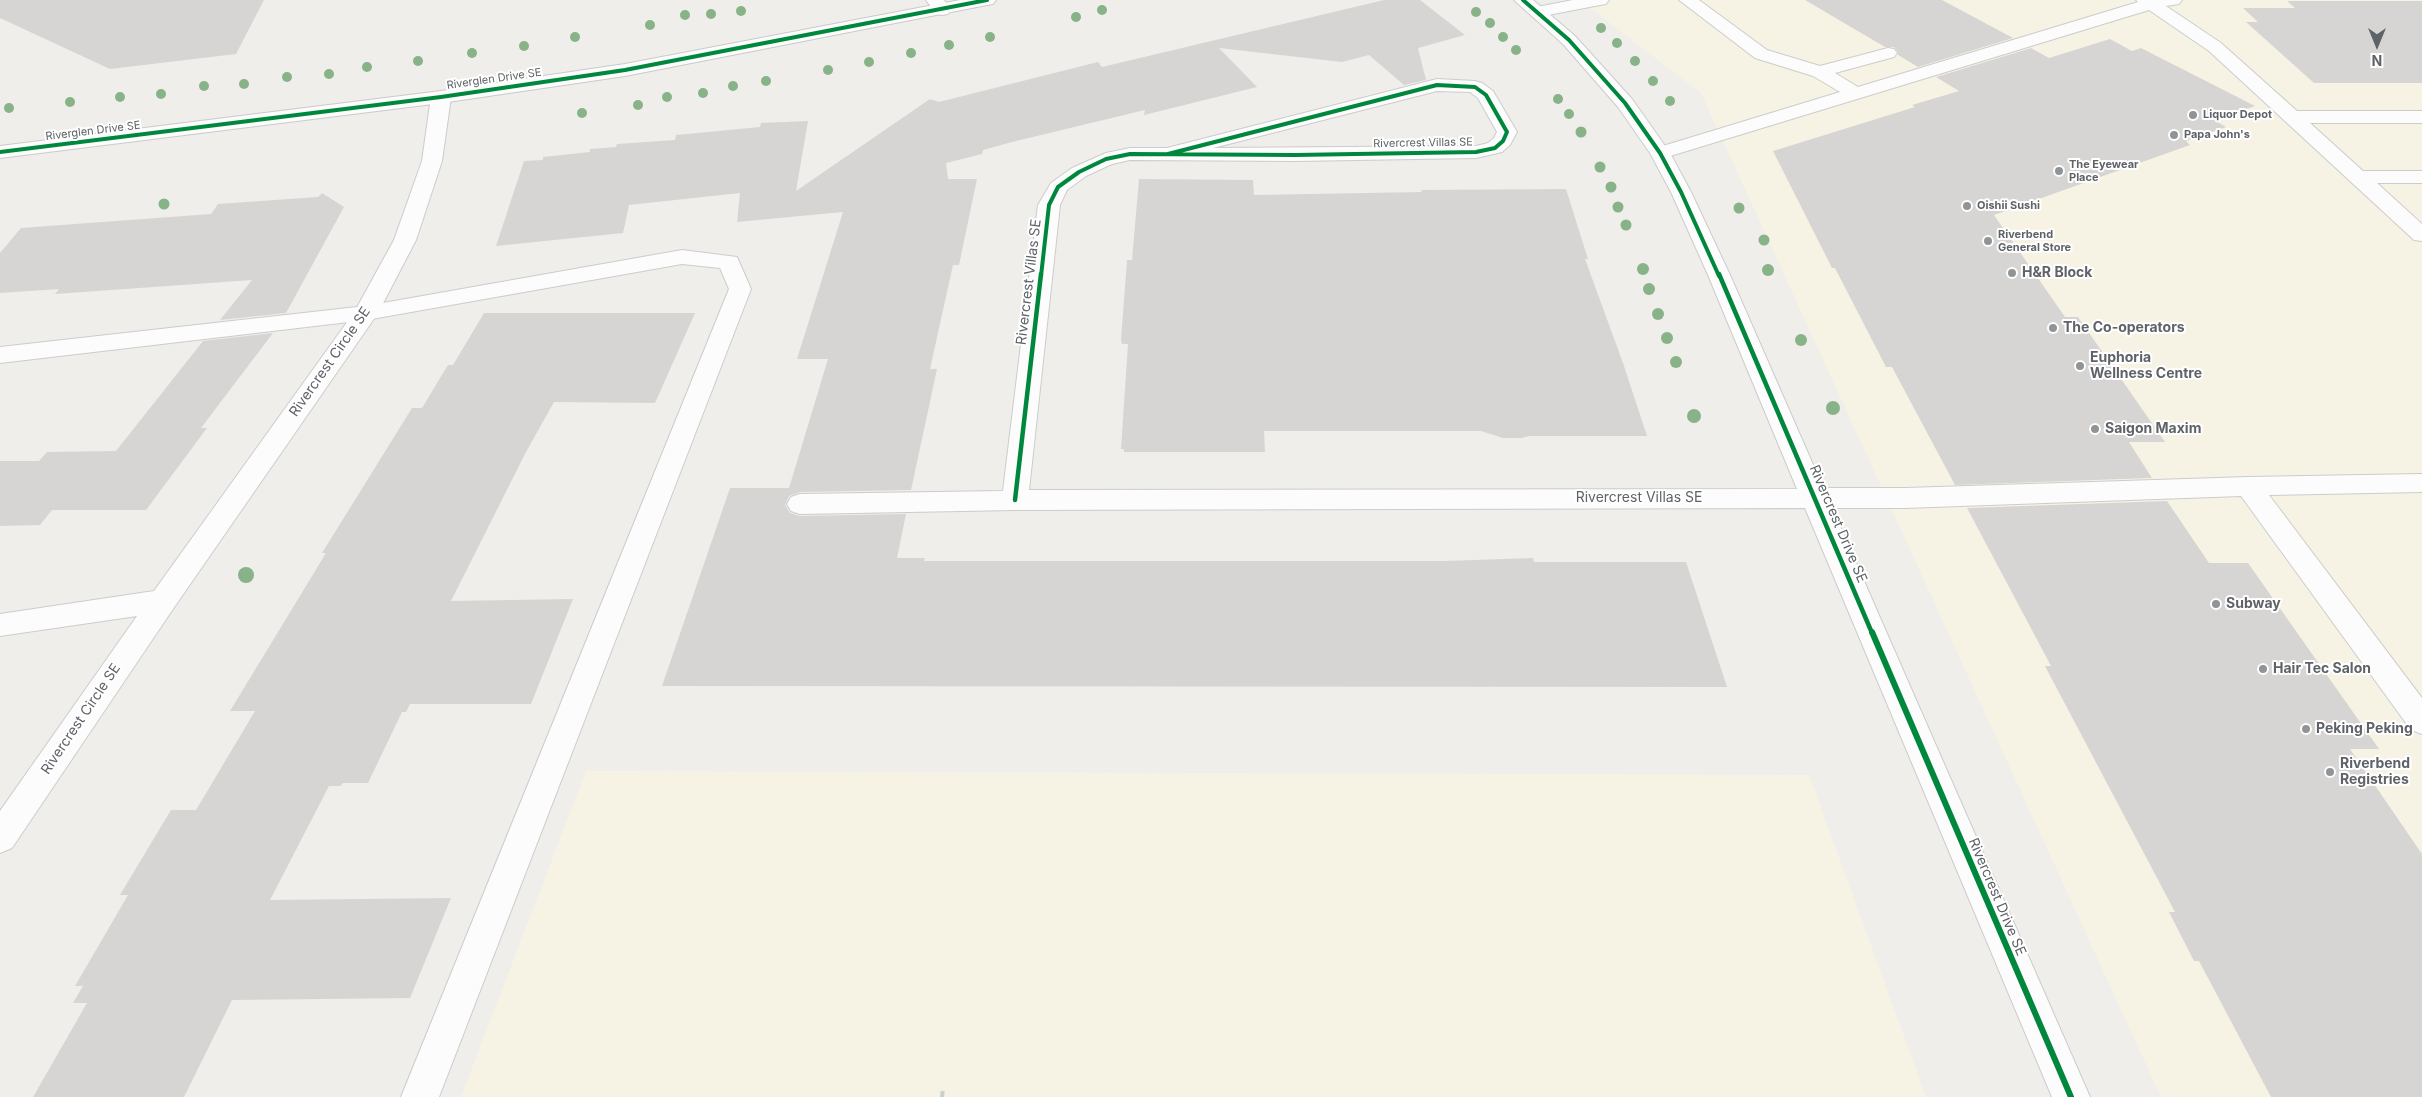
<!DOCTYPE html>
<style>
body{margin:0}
#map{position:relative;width:2422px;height:1097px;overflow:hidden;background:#efeeea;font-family:Inter,sans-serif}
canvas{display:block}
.north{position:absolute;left:2352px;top:20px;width:50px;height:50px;-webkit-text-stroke:4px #fff;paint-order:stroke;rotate:180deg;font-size:14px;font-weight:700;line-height:20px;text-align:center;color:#5f6368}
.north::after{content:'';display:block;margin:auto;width:18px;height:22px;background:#5f6368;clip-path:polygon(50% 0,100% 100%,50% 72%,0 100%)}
</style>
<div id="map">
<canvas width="2422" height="1097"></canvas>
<div class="north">N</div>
</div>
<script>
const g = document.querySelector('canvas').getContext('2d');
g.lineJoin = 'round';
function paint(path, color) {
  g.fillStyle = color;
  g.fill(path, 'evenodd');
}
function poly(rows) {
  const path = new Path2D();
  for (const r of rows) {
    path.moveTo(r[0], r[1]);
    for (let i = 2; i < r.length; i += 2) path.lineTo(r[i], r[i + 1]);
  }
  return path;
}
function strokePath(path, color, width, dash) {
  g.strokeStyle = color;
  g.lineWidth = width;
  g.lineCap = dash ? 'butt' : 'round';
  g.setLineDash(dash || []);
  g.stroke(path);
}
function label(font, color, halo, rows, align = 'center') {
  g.font = font + ' Inter,sans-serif';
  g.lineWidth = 4;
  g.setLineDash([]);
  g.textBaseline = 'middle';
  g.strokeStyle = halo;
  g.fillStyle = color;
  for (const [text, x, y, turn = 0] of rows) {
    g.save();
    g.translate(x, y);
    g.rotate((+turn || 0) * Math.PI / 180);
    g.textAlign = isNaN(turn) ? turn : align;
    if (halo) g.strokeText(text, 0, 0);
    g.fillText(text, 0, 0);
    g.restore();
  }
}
const commercial = poly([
 [1580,0,2422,0,2422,1097,2161,1097,1701,93],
 [586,771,1809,775,1926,1097,461,1097]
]);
const building = poly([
 [0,0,264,0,236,54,110,69,0,18],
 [1384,0,1420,0,1465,35,1418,48,1426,80,1404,85,1369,55,1342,62,1219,48,1257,87,1144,115,1145,110,1012,142,983,150,982,154,946,163,948,179,977,179,959,265,953,265,930,369,937,369,911,490,800,492,789,496,785,505,790,513,800,516,906,514,897,558,925,558,924,561,1445,561,1533,558,1534,562,1686,562,1727,687,662,686,730,488,789,488,828,359,797,359,843,212,737,222,740,193,629,205,623,233,496,246,524,161,543,160,543,157,590,152,590,149,616,147,617,144,675,140,676,135,760,127,761,123,808,121,796,191,930,99,939,102,1098,62,1102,67],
 [1805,0,1942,0,2013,38,1918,67,1898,55,1898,52,1894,47,1885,47],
 [2287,1,2422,1,2422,83,2314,83,2246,22,2258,22,2243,8,2295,8],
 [2110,39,2132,51,2141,48,2255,106,2214,120,2226,127,2186,141,2190,145,1994,215,2065,317,2078,317,2165,442,2129,442,2152,478,1955,485,1892,367,1886,367,1835,268,1832,268,1773,151,1915,107,1912,105,1959,91,1936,77,2031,48,2049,58],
 [1139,179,1253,180,1254,195,1422,192,1421,190,1566,189,1588,259,1585,259,1623,363,1647,436,1529,436,1522,438,1503,438,1481,431,1264,431,1265,452,1124,452,1124,449,1121,449,1128,344,1122,344,1121,340,1127,260,1132,260],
 [322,193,344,207,286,313,220,320,252,280,55,294,59,289,0,293,0,253,21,228,211,214,218,204,318,197],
 [484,313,695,313,655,403,554,402,526,452,451,601,573,599,531,704,410,704,406,712,402,712,368,783,343,783,340,786,329,786,270,900,451,898,410,998,232,1000,184,1097,33,1097,87,1003,73,1003,83,986,75,986,128,895,120,895,171,810,196,810,255,711,230,711,326,553,322,553,412,408,422,408,448,365,453,365],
 [273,333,201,428,207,428,146,510,52,510,40,525,0,526,0,461,39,461,47,452,116,451,203,341],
 [2167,501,2209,563,2248,563,2379,749,2350,749,2422,854,2422,1097,2271,1097,2199,961,2194,961,2169,912,2175,912,2045,666,2051,666,1967,508]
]);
const path = poly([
 [942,1097,943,1089]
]);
const lane = poly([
 [1573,0,1609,0,1606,4,1600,5,1538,17,1532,16,1529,12,1532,8,1573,0],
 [1679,0,1699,0,1767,50,1820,66,1888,48,1894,49,1897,53,1894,57,1835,73,1858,87,2138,2,2136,0,2182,0,2179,4,2166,6,2221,43,2297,111,2422,111,2422,123,2310,123,2363,171,2422,171,2422,183,2377,183,2422,224,2422,241,2414,240,2209,51,2149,10,1667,157,1660,159,1653,157,1650,153,1653,149,1840,92,1813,76,1755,58,1679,0],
 [682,250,737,257,751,289,439,1097,401,1097,729,289,720,268,682,264,366,320,0,363,0,347,366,306,682,250],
 [2422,474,2422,492,2269,495,2422,698,2422,734,2411,730,2241,496,1905,508,1814,508,1805,505,1801,498,1805,491,1814,488,1905,488,2248,477,2422,474]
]);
const street = poly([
 [926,0,944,0,951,10,948,14,942,15,936,14,926,0],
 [1514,0,1533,0,1575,36,1632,99,1670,153,1691,192,1730,275,2090,1097,2052,1097,1805,508,1015,510,800,514,791,511,787,504,791,497,800,494,1003,491,1038,205,1051,183,1072,168,1106,153,1130,148,1167,148,1437,79,1475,81,1482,83,1493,91,1517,132,1510,145,1502,152,1476,158,1295,161,1130,160,1112,164,1086,176,1067,190,1060,205,1029,490,1797,489,1708,275,1671,192,1650,153,1618,107,1563,44,1514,0],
 [1437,91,1470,92,1478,98,1497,132,1494,138,1488,143,1476,146,1213,148,1437,91],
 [441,91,448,93,451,97,442,161,416,240,378,313,173,609,12,848,0,853,0,811,137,616,0,636,0,614,154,591,355,311,394,240,422,161,431,97,434,93,441,91]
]);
const secondary = poly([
 [960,0,996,0,993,4,987,5,625,76,441,103,0,158,0,146,441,91,625,64,960,0]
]);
const cyclewayFar2 = poly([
 [1523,0,1569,40,1625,103,1660,153,1681,192,1719,276],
 [0,152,441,97,625,70,987,0],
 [1041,276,1049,205,1058,187,1079,172,1106,159,1130,154,1295,155,1476,152,1495,148,1503,141,1507,132,1486,95,1475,87,1437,85,1168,154]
]);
const cyclewayFar1 = poly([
 [1719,274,1872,633],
 [1015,500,1041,274]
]);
const cycleway = poly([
 [1872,632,2071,1097]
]);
const trees = [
 [1102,10,5],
 [741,11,5],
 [1476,12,5],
 [711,14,5],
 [685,15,5],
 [1076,17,5],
 [1490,23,5],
 [650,25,5],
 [1601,28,5],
 [575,37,5],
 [990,37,5],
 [1503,37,5],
 [1617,43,5],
 [949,45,5],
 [524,46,5],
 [1516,50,5],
 [472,53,5],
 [911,53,5],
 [418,61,5],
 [1635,61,5],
 [869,62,5],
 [367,67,5],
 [828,70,5],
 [329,74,5],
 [287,77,5],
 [766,81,5],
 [1653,81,5],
 [244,84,5],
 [204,86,5],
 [733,86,5],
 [703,93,5],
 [161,94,5],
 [120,97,5],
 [667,97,5],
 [1558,99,5],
 [1670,101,5],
 [70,102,5],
 [638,105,5],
 [9,108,5],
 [582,113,5],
 [1569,114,5],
 [1581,132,5.5],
 [1600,167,5.5],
 [1611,187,5.5],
 [164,204,5.5],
 [1618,207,5.5],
 [1739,208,5.5],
 [1626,225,5.5],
 [1764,240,5.5],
 [1643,269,6],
 [1768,270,6],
 [1649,289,6],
 [1658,314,6],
 [1667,338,6],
 [1801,340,6],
 [1676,362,6],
 [1833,408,7],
 [1694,416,7],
 [246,575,8]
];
const markers = [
 [2193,115,5,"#919496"],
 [2174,135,5,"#919496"],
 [2059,171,5,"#919496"],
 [1967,206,5,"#919496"],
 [1988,241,5,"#919496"],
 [2012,273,5,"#919496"],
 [2053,328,5,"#919496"],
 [2080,366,5,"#919496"],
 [2095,429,5,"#919496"],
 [2216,604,5,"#919496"],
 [2263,669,5,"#919496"],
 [2306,729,5,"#919496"],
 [2330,772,5,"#919496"]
];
const farStreetnames = [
 ["Riverglen Drive SE",494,79,-8],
 ["Riverglen Drive SE",93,131,-7],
 ["Rivercrest Villas SE",1423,143,-1]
];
const farPoinames = [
 ["Liquor Depot",2203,115],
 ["Papa John's",2184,135],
 ["The Eyewear",2069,165],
 ["Place",2069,178],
 ["Oishii Sushi",1977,206],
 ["Riverbend",1998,235],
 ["General Store",1998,248]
];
const poiNames = [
 ["H&R Block",2022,273],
 ["The Co-operators",2063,328],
 ["Euphoria",2090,358],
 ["Wellness Centre",2090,374],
 ["Saigon Maxim",2105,429],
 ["Subway",2226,604],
 ["Hair Tec Salon",2273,669],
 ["Peking Peking",2316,729],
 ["Riverbend",2340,764],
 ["Registries",2340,780]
];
const streetNames = [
 ["Rivercrest Villas SE",1029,282,-83],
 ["Rivercrest Circle SE",330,362,-55],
 ["Rivercrest Villas SE",1639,498],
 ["Rivercrest Drive SE",1838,524,67],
 ["Rivercrest Circle SE",81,719,-56],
 ["Rivercrest Drive SE",1997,897,67]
];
paint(commercial, '#f7f3e4');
paint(building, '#d6d5d3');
strokePath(lane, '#cbcccc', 2);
strokePath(street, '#cbcccc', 2);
strokePath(secondary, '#cacacb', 2);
strokePath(path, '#cacfcc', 4, [6, 3]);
paint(lane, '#fdfcfc');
paint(street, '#fdfcfc');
paint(secondary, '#fdfcfc');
strokePath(cyclewayFar2, '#00873e', 4);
strokePath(cyclewayFar1, '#00873e', 4.5);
strokePath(cycleway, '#00873e', 6);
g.fillStyle = '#88b388';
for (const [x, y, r] of trees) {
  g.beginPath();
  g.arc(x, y, r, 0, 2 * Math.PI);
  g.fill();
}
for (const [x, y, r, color] of markers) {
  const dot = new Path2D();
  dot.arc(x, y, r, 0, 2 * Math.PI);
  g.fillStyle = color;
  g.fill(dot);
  strokePath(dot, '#fff', 2);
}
label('11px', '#5f6368', '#fff', farStreetnames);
label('bold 11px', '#5f6368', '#fff', farPoinames, 'left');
label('bold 14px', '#5f6368', '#fff', poiNames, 'left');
label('14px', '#5f6368', '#fff', streetNames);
</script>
